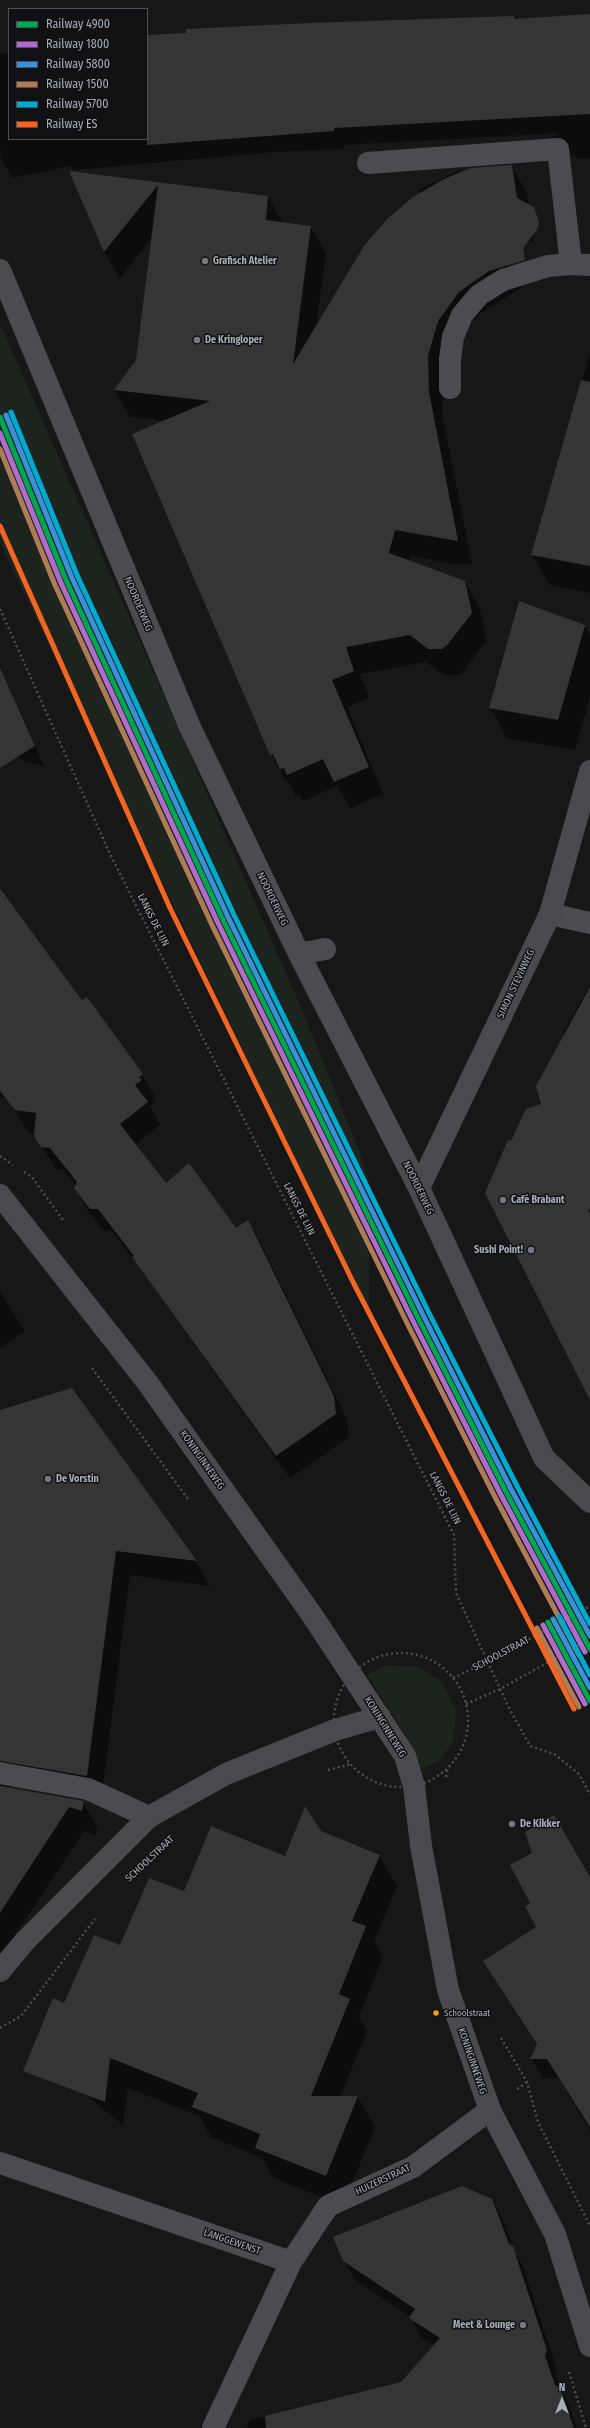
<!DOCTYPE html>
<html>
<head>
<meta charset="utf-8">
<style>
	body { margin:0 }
	#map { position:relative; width:590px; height:2428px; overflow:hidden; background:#171717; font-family:"Fira Sans Condensed",sans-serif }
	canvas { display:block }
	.legend { position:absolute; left:8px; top:8px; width:140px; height:132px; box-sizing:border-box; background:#111113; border:1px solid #4d4f55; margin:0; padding:5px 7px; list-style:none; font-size:12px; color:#a8adb8 }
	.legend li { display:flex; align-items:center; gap:8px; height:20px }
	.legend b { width:20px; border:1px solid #4d4f55 }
	.north { position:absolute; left:542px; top:2380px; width:40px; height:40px; -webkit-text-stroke:3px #111113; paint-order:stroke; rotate:0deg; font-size:11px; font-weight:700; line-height:16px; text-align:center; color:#a8adb8 }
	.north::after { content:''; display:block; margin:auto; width:14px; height:18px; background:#a8adb8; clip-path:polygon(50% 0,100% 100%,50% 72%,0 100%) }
</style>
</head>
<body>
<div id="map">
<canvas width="590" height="2428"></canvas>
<ul class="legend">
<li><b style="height:5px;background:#00a651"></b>Railway 4900</li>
<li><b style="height:5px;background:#b06ccc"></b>Railway 1800</li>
<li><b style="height:5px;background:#3a90db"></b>Railway 5800</li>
<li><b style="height:5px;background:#b07c57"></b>Railway 1500</li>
<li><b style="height:5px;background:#00a9ce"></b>Railway 5700</li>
<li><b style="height:5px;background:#f26522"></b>Railway ES</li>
</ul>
<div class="north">N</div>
</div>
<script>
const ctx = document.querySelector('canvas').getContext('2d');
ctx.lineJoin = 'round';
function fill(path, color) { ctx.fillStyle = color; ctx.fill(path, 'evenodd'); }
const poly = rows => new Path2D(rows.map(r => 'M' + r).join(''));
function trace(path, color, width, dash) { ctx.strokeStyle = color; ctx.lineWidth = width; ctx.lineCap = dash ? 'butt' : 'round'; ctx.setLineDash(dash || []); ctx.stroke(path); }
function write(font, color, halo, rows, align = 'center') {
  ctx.font = font + ' "Fira Sans Condensed",sans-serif'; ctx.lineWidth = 3; ctx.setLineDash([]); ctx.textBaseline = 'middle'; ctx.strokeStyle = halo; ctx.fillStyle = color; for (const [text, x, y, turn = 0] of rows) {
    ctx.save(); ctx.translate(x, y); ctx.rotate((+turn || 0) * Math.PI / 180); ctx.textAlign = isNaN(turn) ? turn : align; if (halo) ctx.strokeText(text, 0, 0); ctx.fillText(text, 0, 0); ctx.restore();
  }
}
fill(poly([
	[0,324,297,998,360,1152,369,1182,369,1314,0,543],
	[386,1665,418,1667,442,1682,456,1710,454,1740,440,1760,418,1771,405,1734,367,1675]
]), '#1d241e');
fill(poly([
	[590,15,590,158,579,159,574,155,560,155,551,138,560,133,344,145,344,149,274,152,73,170,71,166,12,178,2,160,0,150,0,54,9,52,9,139,147,139,147,36,513,17,515,20],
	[512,166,527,193,534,243,466,225,508,260,523,287,482,312,468,326,443,383,443,419,472,564,454,564,411,556,409,561,465,582,480,609,486,640,464,671,458,675,444,675,426,662,360,674,369,698,347,707,383,794,350,808,337,786,303,801,299,794,296,796,288,781,286,781,271,754,165,421,130,417,115,390,137,361,153,237,120,278,104,252,71,172,268,197,283,223,310,227,326,253,316,327,420,194,418,190,460,170,461,173],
	[590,352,590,429,575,403],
	[590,460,590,593,550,585,532,555],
	[584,626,590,636,590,697,575,750,507,738,490,707],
	[12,697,20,711,44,766,0,754,0,702],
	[0,887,72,988,142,1075,155,1097,152,1100,154,1103,150,1106,160,1125,135,1145,165,1185,236,1230,248,1221,261,1244,347,1419,349,1437,290,1478,138,1265,112,1231,104,1231,88,1211,75,1188,76,1186,64,1170,56,1169,35,1134,29,1133,7,1098,0,1097],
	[590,985,590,1399,511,1142,542,1105,564,1036,563,1033],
	[0,1292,25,1331,0,1348],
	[72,1389,196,1562,210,1586,130,1575,101,1801,17,1785,7,1788,83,1802,97,1827,96,1835,84,1831,0,1958,0,1411],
	[320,1832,379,1855,397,1886,374,1941,383,1957,359,2017,367,2031,340,2097,358,2097,375,2127,343,2206,274,2178,262,2158,211,2137,199,2116,128,2088,123,2125,55,2070,65,2004,120,1946,185,1893,285,1857],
	[590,1879,590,2131,559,2078,543,2078,532,2059,538,2046,484,1961,537,1927],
	[492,2199,503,2219,514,2251,523,2266,557,2370,555,2375,560,2389,570,2407,577,2428,247,2428,250,2420,402,2383,435,2346,421,2337,411,2317,355,2280,344,2261]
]), '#0007');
fill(poly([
	[590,14,590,114,334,128,334,131,147,145,147,35,186,33,186,29,309,23,514,16,514,19],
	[512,165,517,198,534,207,539,222,537,230,523,248,525,260,489,271,459,292,438,321,428,356,429,392,458,541,395,530,389,553,465,581,472,613,448,644,442,649,428,649,410,635,346,647,354,671,332,680,369,767,334,782,323,759,287,775,284,768,280,769,273,754,270,755,132,434,210,401,114,390,136,360,158,185,104,252,69,171,268,196,266,220,311,226,293,364,364,246,387,219,413,197,444,179,471,168],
	[581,380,590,382,590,566,531,555],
	[519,601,585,625,558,720,489,708],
	[0,668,35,746,0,768],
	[0,888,72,987,82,1000,87,997,143,1074,139,1077,142,1080,135,1085,148,1102,120,1124,166,1183,189,1163,236,1228,248,1220,334,1396,336,1414,276,1456,132,1257,134,1256,98,1209,90,1209,74,1188,77,1182,50,1148,41,1147,34,1136,36,1113,15,1110,0,1091],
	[590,987,590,1209,588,1210,590,1213,590,1400,485,1193,508,1140,511,1141,526,1109,541,1104,536,1086],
	[72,1388,197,1561,116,1551,87,1776,0,1761,0,1410],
	[0,1786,84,1801,82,1811,69,1807,0,1913],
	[305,1806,321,1831,380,1855,352,1921,366,1926,339,1994,350,1999,311,2096,358,2096,326,2176,255,2148,260,2134,192,2107,198,2093,110,2058,105,2102,23,2071,53,1998,64,2003,94,1935,120,1945,149,1878,184,1891,211,1826,285,1856],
	[554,1815,590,1877,590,2127,547,2059,530,2059,537,2044,483,1961,536,1927,525,1906,530,1903,510,1865,532,1853,525,1832],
	[462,2186,492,2199,509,2244,513,2246,519,2265,547,2350,545,2356,555,2385,560,2388,574,2428,266,2428,265,2416,401,2382,440,2338,409,2318,415,2309,343,2261,333,2237]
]), '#353536');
trace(poly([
	[0,609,109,852,454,1535,456,1593,507,1704,530,1746,554,1754,579,1774,590,1795],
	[0,1156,13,1165],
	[24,1172,31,1176,63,1220],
	[92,1368,188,1499],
	'334 1720a67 67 0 1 1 134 0a67 67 0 1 1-134 0Z',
	[453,1678,487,1662,590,1606],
	[466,1704,500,1689,590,1639],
	[328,1770,351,1764],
	[446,1777,448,1767],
	[0,2028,21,2016,95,1919],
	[501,2038,527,2082,538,2122,590,2226],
	[517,2089,527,2082],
	[569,2372,586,2428]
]), '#4d4e52', 2.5, [2, 3]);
trace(poly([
	[368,163,558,149,571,264],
	[450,388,450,359,453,337,462,315,479,295,503,280,548,266,571,264,590,265],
	[299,954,325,949]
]), '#4b4c50', 22);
trace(poly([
	[0,270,189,725,299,954,419,1188],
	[550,914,590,923],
	[0,1773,88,1789,149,1817],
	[0,2163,291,2262,213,2428],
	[291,2262,328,2206,413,2167,490,2110]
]), '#4b4c50', 22);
trace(poly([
	[590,771,550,914,419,1188,544,1458,590,1502],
	[0,1195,147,1382,312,1615,405,1756,414,1786,421,1846,448,1990,490,2110,555,2234,590,2346],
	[0,1971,25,1941,149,1817,226,1774,335,1730,380,1717]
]), '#4a4a4e', 22);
trace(poly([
	[0,417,66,580,223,920,419,1320,506,1492,590,1649],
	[548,1622,590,1701]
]), '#00a651', 5);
trace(poly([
	[0,433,61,583,218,923,414,1323,501,1495,585,1652],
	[543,1625,585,1704]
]), '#b06ccc', 5);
trace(poly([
	[6,415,72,578,228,917,424,1317,511,1489,590,1636],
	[553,1619,590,1688]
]), '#3a90db', 5);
trace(poly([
	[0,449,55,585,212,925,408,1325,495,1497,579,1655],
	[537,1628,579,1707]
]), '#b07c57', 5);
trace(poly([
	[11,412,77,575,234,915,430,1315,517,1486,590,1624],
	[559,1616,590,1675]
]), '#00a9ce', 5);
trace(poly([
	[0,526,170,908,354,1284,574,1709]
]), '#f26522', 5);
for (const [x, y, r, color] of [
	[205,261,4,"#757880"],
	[197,340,4,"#757880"],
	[503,1200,4,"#757880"],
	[531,1250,4,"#757880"],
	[48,1479,4,"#757880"],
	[512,1824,4,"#757880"],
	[436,2013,3.5,"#f7a600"],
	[523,2325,4,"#757880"]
]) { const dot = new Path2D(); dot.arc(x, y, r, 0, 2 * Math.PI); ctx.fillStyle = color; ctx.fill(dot); trace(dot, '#111113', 1.5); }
write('9px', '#a8adb8', '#111113', [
	["Schoolstraat",444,2013]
], 'left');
write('bold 10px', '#a8adb8', '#111113', [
	["Grafisch Atelier",213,261],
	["De Kringloper",205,340],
	["Café Brabant",511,1200],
	["Sushi Point!",523,1250,"right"],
	["De Vorstin",56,1479],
	["De Kikker",520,1824],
	["Meet & Lounge",515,2325,"right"]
], 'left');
write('10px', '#a8adb8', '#111113', [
	["NOORDERWEG",138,604,67],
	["NOORDERWEG",272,899,64],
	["LANGS DE LIJN",153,920,63],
	["SIMON STEVINWEG",516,984,-65],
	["NOORDERWEG",418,1188,64],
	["LANGS DE LIJN",299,1209,63],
	["KONINGINNEWEG",202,1460,55],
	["LANGS DE LIJN",445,1498,63],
	["SCHOOLSTRAAT",501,1654,-28],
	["KONINGINNEWEG",385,1727,58],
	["SCHOOLSTRAAT",150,1859,-43],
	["KONINGINNEWEG",472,2061,71],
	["HUIZERSTRAAT",383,2180,-25],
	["LANGGEWENST",232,2242,19]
]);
</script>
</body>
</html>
